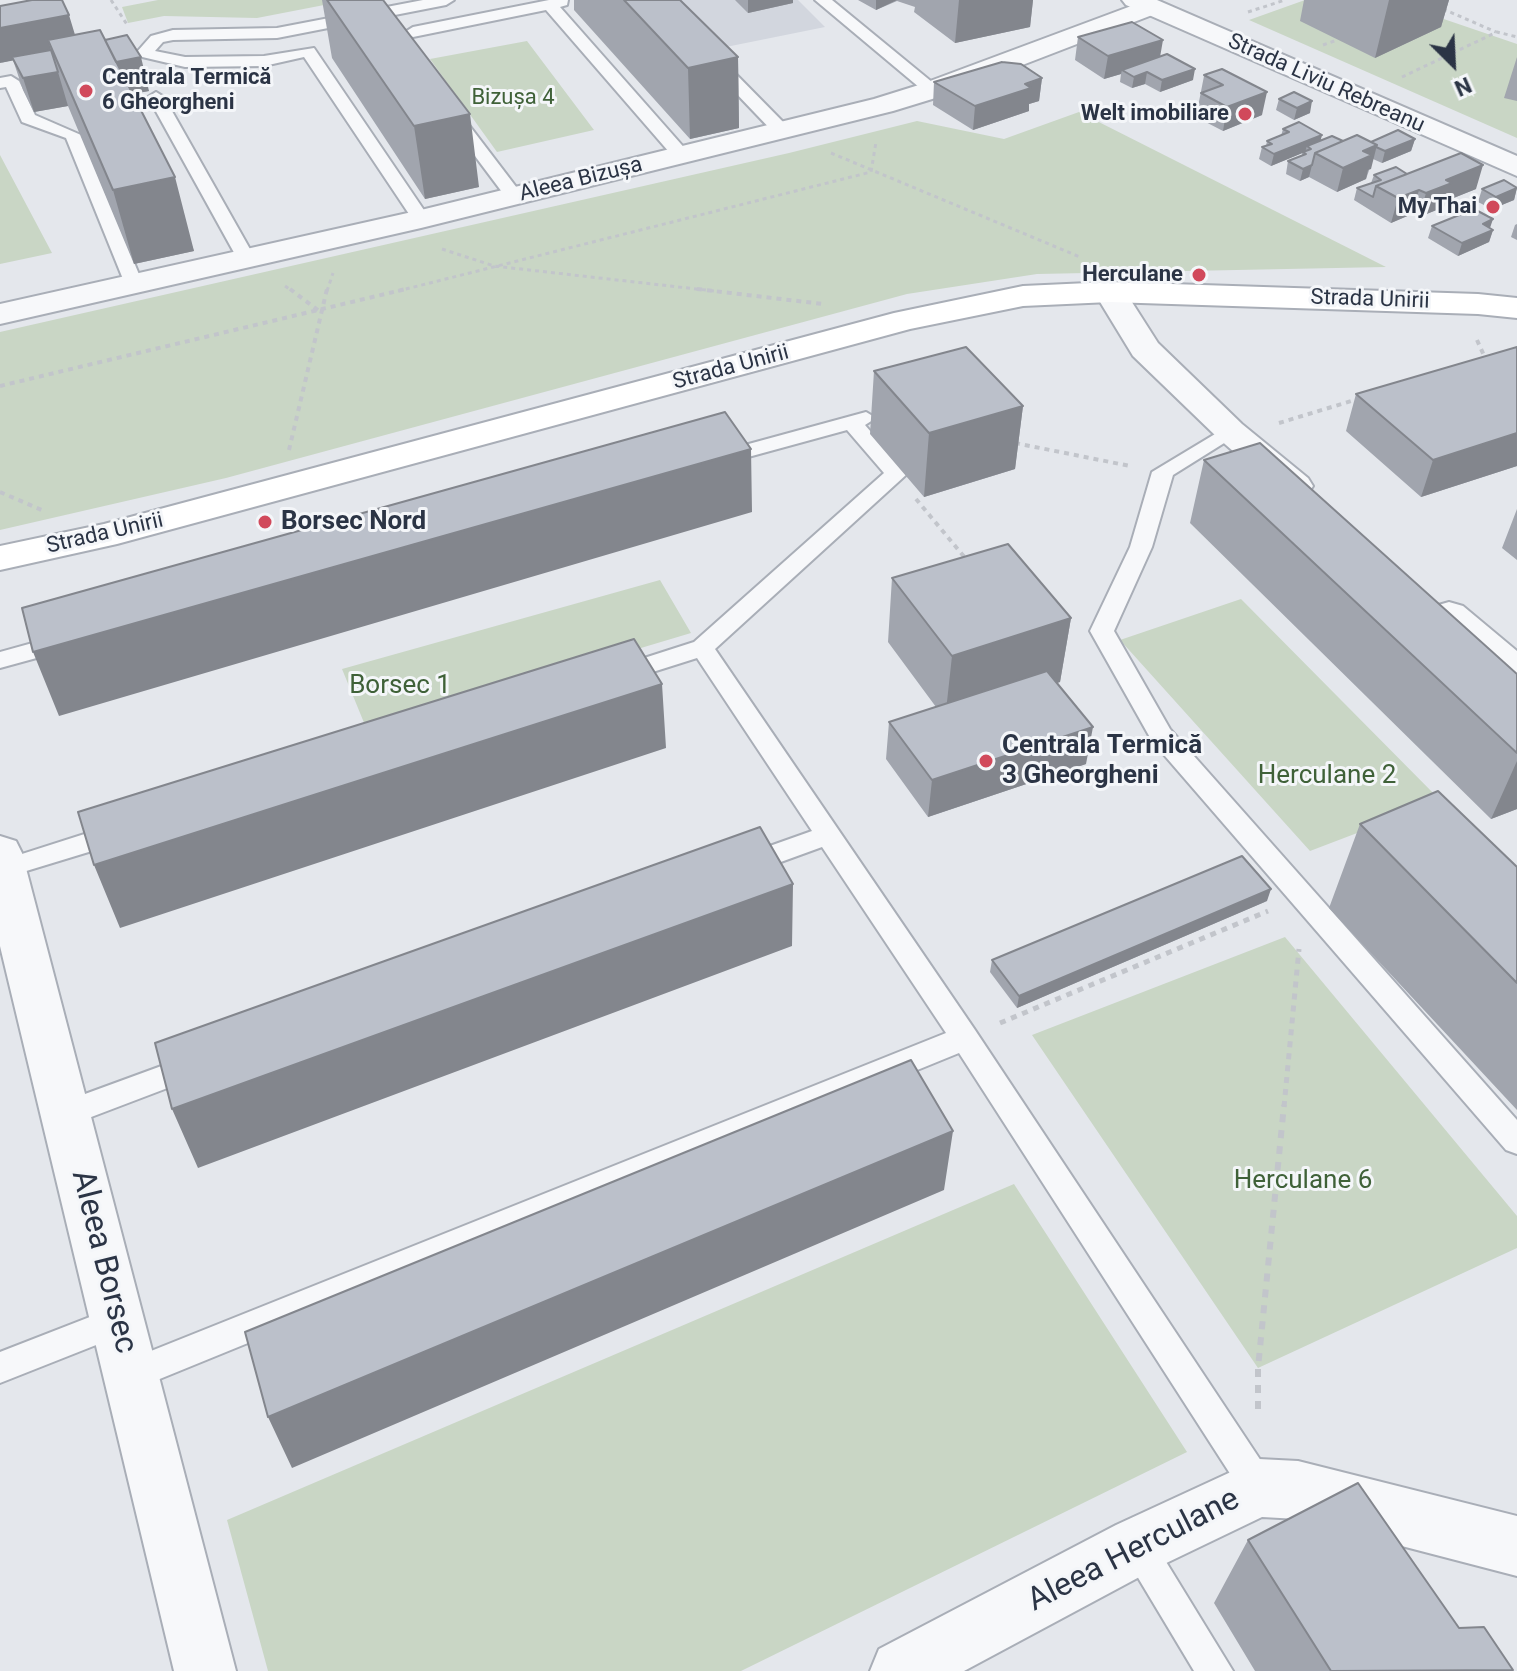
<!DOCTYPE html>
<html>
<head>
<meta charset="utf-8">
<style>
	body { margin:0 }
	#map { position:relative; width:1517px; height:1671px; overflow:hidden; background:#e4e7ec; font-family:Roboto,sans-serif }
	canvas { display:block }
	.north { position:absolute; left:1413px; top:24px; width:80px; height:80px; -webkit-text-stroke:6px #f4f6f9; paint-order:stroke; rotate:156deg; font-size:22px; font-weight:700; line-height:32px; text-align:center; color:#2b3445 }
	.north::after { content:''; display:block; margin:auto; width:28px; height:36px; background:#2b3445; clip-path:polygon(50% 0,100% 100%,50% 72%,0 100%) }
</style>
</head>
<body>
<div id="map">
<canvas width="1517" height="1671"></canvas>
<div class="north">N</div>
</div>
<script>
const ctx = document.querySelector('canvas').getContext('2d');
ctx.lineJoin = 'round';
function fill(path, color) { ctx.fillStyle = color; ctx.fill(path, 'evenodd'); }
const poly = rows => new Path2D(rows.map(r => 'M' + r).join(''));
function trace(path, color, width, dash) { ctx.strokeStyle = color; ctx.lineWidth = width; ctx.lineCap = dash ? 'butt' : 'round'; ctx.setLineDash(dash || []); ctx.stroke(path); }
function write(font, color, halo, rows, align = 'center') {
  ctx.font = font + ' Roboto,sans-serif'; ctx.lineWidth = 6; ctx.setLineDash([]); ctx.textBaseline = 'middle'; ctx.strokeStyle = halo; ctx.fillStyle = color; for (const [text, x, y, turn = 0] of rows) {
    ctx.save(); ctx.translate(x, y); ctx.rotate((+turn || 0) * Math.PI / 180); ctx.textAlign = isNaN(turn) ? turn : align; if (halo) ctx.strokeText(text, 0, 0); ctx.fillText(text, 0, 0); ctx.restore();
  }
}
fill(poly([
	[668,0,798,0,825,27,716,49]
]), '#d2d6de');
fill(poly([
	[158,0,350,0,257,18,164,16,128,23,122,7],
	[1305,0,1388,0,1517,44,1517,138,1249,20],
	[527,41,594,130,497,152,430,59],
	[1079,112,1386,267,1037,274,907,294,226,478,0,530,0,332,789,153,917,121,1004,139],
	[0,155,52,253,0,264],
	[660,580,691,633,367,730,342,669],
	[1241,599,1441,801,1310,851,1120,640],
	[1285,937,1517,1216,1517,1248,1258,1368,1032,1035],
	[1014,1184,1187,1452,741,1671,268,1671,227,1520]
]), '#c9d6c5');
const service = poly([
	[423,0,454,0,446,5,277,38,173,40,163,42,155,51,185,57,264,56,314,48,430,219,421,224,415,223,304,57,264,66,185,67,138,56,136,53,151,36,173,30,277,28,423,0],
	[549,0,568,0,567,5,560,7,688,152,691,156,688,160,676,160,546,10,413,37,405,32,413,27,549,0],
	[815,0,832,0,938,87,938,93,926,93,815,0],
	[716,58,722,60,789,128,791,132,789,136,777,136,710,66,710,60,716,58],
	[11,76,19,81,35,115,81,135,143,284,141,288,127,288,125,284,66,138,22,122,6,87,0,88,0,78,11,76],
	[156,92,164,97,255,258,253,262,239,262,237,258,148,97,156,92],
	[453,111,459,112,520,192,523,196,520,200,508,200,445,116,453,111],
	[866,412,876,418,865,425,907,474,715,649,975,1030,1271,1476,1276,1488,1271,1500,1259,1505,1247,1500,959,1053,145,1385,133,1390,121,1385,117,1374,121,1363,946,1033,822,847,745,875,736,872,732,865,736,858,812,831,697,658,618,683,610,681,606,675,610,669,694,642,884,473,847,430,719,465,708,459,712,454,866,412],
	[1230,425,1240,431,1237,435,1173,475,1152,547,1114,631,1170,729,1517,1120,1517,1154,1506,1150,1152,741,1090,631,1130,547,1152,472,1230,425],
	[65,634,73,636,77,642,73,648,0,668,0,652,65,634],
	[119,823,128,826,132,833,128,840,0,879,0,861,119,823],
	[197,1053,207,1057,211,1065,207,1073,65,1127,55,1123,50,1114,55,1105,197,1053],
	[118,1306,129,1310,134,1321,129,1332,0,1383,0,1352,118,1306],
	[1137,1528,1149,1534,1233,1671,1194,1671,1119,1546,1125,1534,1137,1528]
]);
const minor = poly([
	[1154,0,1164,7,1160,12,942,96,893,111,421,228,0,324,0,304,421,210,874,99,922,84,1142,2,1154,0],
	[1110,282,1121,285,1158,343,1242,424,1308,478,1313,486,1308,494,1295,497,1282,494,1218,438,1133,356,1094,292,1099,285,1110,282],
	[1449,602,1463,606,1517,651,1517,687,1503,683,1435,624,1429,615,1435,606,1449,602],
	[0,836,16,841,22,853,236,1671,174,1671,0,946,0,836],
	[1259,1459,1298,1461,1517,1516,1517,1576,1298,1519,1262,1517,1158,1567,964,1671,870,1671,879,1649,1116,1525,1259,1459]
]);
const tertiary = poly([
	[1122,0,1157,0,1517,156,1517,176,1126,5,1122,0]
]);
const secondary = poly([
	[1110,282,1478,294,1517,298,1517,318,1478,314,1110,302,1023,306,910,329,117,544,0,570,0,546,104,524,894,313,1023,286,1110,282]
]);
trace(service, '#a9aeb7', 4);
trace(minor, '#a9aeb7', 4);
trace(tertiary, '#a9aeb7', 4);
trace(secondary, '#a9aeb7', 4);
trace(poly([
	[111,0,128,26],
	[1443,9,1496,32],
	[1248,12,1285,0],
	[1323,45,1337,40],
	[1402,77,1497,32,1517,37],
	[831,153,1080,257],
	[442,249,494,266,714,291],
	[285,286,292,291],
	[327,291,333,273],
	[398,291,871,172,876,142]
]), '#c2c5cb', 3, [4, 4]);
trace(poly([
	[290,289,319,311],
	[697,289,823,304],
	[1477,340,1486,360],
	[0,386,406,289],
	[1279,423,1358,399],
	[1015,443,1130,466],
	[289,450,327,289],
	[0,492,44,511],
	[916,499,966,559]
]), '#c2c5cb', 4, [5, 5]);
trace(poly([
	[1000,1023,1268,911],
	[1284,1107,1299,949]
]), '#c2c5cb', 5, [6, 6]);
trace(poly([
	[1258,1409,1258,1368,1284,1105]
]), '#c2c5cb', 6, [8, 8]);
fill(service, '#f7f8fa');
fill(minor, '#f7f8fa');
fill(tertiary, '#f7f8fa');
fill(secondary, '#fff');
fill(poly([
	[322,0,383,0,479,187,425,199,332,58],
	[574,0,680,0,738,57,739,128,690,139,574,10],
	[735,0,793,0,793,3,748,13],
	[858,0,1033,0,1030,27,955,43,914,12,915,7,897,1,876,10],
	[1304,0,1449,0,1441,27,1375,58,1300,21],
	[75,35,105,40,149,91,133,94,194,251,134,264,68,106,34,112,23,90,13,60,0,63],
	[1078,37,1160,56,1193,80,1160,92,1145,84,1132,88,1120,82,1121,74,1104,79,1075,60],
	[1517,57,1517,101,1504,98],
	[1222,69,1262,115,1223,131,1196,117,1204,76],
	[1042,78,1039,101,1029,104,1029,111,973,130,933,105,934,82],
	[1279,99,1310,113,1294,120,1276,110],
	[1283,129,1321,141,1371,142,1415,139,1411,151,1382,163,1373,159,1366,179,1337,192,1309,177,1300,181,1286,174,1288,161,1302,156,1302,153,1271,166,1259,159,1262,147,1266,146,1267,141,1281,136],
	[1407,174,1476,189,1446,201,1444,207,1419,217,1412,214,1391,223,1354,200,1357,188,1371,183,1374,175],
	[1517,187,1514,200,1492,209,1478,202,1482,189],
	[1517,224,1517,240,1511,237,1515,225],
	[1432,226,1490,228,1493,230,1489,242,1458,256,1428,238],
	[1517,347,1517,466,1421,497,1346,431,1356,394],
	[874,371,1023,406,1015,469,924,497,870,434],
	[1204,460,1517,674,1517,809,1491,819,1190,523],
	[1517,509,1517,560,1502,548],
	[892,578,1071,618,1060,682,1056,683,1086,764,928,817,886,759,889,722,936,707,888,642],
	[1360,824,1517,867,1517,1110,1329,908],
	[1267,901,1017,1008,990,972,992,960],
	[1248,1540,1459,1628,1512,1671,1255,1671,1214,1603]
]), '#a1a5ae');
fill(poly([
	[748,0,793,0,793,3,748,13],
	[876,0,897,0,876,10],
	[959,0,1033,0,1030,27,955,43],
	[1389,0,1449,0,1441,27,1375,58],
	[69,15,79,48,48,40,52,53,0,63,0,28],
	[1163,40,1159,63,1122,70,1121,74,1104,79,1108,56],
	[141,57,149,91,76,104,62,71],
	[738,57,739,128,690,139,688,68],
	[1195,69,1193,80,1160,92,1162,80],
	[58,72,68,106,34,112,23,78],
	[1147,72,1145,84,1132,88,1134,77],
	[1042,78,1039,101,1029,104,1029,111,973,130,975,106],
	[1267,92,1262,115,1223,131,1227,107],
	[1312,101,1310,113,1294,120,1297,108],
	[470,114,479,187,425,199,414,126],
	[1322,135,1319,147,1307,146,1305,152,1271,166,1274,154],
	[1415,139,1411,151,1382,163,1385,151],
	[1377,145,1371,169,1368,170,1366,179,1337,192,1343,168,1363,151],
	[1312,165,1309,177,1300,181,1303,169],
	[1483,165,1476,189,1446,201,1444,207,1419,217,1426,193,1446,180],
	[175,177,194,251,134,264,113,190],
	[1517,188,1514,200,1492,209,1496,197],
	[1419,190,1412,214,1391,223,1398,198],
	[1493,219,1489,231,1493,230,1489,242,1458,256,1462,243,1483,224],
	[1023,406,1015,469,924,497,929,433],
	[1517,433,1517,466,1421,497,1433,460],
	[751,449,752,512,59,716,33,652],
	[1071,618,1060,682,945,720,952,656],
	[662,684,666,748,120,928,94,865],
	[1093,727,1086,764,928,817,932,780],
	[1517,761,1517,809,1491,819],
	[793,884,792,946,198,1168,172,1109],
	[1271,889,1267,901,1017,1008,1019,996],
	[953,1131,944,1190,292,1468,268,1417]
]), '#83868d');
const building = poly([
	[32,0,62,0,69,15,0,28,0,6,32,0],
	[327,0,383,0,470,114,414,126,327,0],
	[624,0,680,0,738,57,688,68,624,0],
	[1132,22,1163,40,1108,56,1078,37,1132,22],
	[100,30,175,177,113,190,48,40,100,30],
	[127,35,141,57,116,62,105,40,127,35],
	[51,50,58,72,23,78,12,57,51,50],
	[1167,54,1195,69,1162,80,1147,72,1134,77,1122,70,1167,54],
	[1002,62,1021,64,1042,78,1025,84,1031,88,975,106,934,82,1002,62],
	[1222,69,1267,92,1227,107,1201,93,1223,85,1204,75,1222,69],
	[1294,92,1312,101,1297,108,1279,99,1294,92],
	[1299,122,1322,135,1274,154,1262,147,1272,144,1267,141,1289,132,1283,129,1299,122],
	[1398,130,1415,139,1385,151,1376,147,1377,145,1371,142,1398,130],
	[1357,135,1377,145,1363,151,1372,155,1343,168,1315,153,1357,135],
	[1332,136,1343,141,1315,153,1312,165,1303,169,1288,161,1306,154,1303,152,1311,149,1307,146,1332,136],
	[1461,153,1483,165,1446,180,1452,183,1426,193,1419,190,1398,198,1376,186,1461,153],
	[1396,167,1407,174,1376,186,1373,197,1357,188,1381,180,1374,175,1396,167],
	[1504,180,1517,188,1496,197,1482,189,1504,180],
	[1474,209,1493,219,1483,224,1493,230,1462,243,1432,226,1474,209],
	[966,347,1023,406,929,433,874,371,966,347],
	[1517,347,1517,433,1433,460,1356,394,1517,347],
	[725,412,751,449,33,652,22,608,725,412],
	[1260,443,1517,674,1517,753,1204,460,1260,443],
	[1008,544,1071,618,952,656,892,578,1008,544],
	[634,639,662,684,94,865,78,812,634,639],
	[1047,671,1093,727,932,780,889,722,1047,671],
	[1438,791,1517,867,1517,983,1360,824,1438,791],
	[760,827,793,884,172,1109,155,1043,760,827],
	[1242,856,1271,889,1019,996,992,960,1242,856],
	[911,1060,953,1131,268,1417,245,1332,911,1060],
	[1358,1483,1459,1628,1484,1627,1513,1670,1331,1671,1248,1540,1358,1483]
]);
fill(building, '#bbc0ca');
trace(building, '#83868d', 2);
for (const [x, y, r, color] of [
	[86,91,8,"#d1495b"],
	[1245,114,8,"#d1495b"],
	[1493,207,8,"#d1495b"],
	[1199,275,8,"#d1495b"],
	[265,522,8,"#d1495b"],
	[986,761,8,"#d1495b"]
]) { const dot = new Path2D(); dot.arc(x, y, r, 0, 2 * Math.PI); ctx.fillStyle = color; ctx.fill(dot); trace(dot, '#f4f6f9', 3); }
write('bold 22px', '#2b3445', '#f4f6f9', [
	["Centrala Termică",102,78,"left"],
	["6 Gheorgheni",102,103,"left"],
	["Welt imobiliare",1229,114],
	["My Thai",1477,207],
	["Herculane",1183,275]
], 'right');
write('22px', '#2b3445', '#f4f6f9', [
	["Strada Liviu Rebreanu",1326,84,24],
	["Aleea Bizușa",581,180,-14],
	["Strada Unirii",1370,300,2],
	["Strada Unirii",731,368,-15],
	["Strada Unirii",105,534,-13]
]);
write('22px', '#3f6138', '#f4f6f9', [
	["Bizușa 4",513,98]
]);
write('bold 26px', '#2b3445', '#f4f6f9', [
	["Borsec Nord",281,522],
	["Centrala Termică",1002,746],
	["3 Gheorgheni",1002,776]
], 'left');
write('26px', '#3f6138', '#f4f6f9', [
	["Borsec 1",400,686],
	["Herculane 2",1327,776],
	["Herculane 6",1303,1181]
]);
write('32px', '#2b3445', '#f4f6f9', [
	["Aleea Borsec",103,1262,76],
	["Aleea Herculane",1134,1551,-27]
]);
</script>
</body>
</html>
